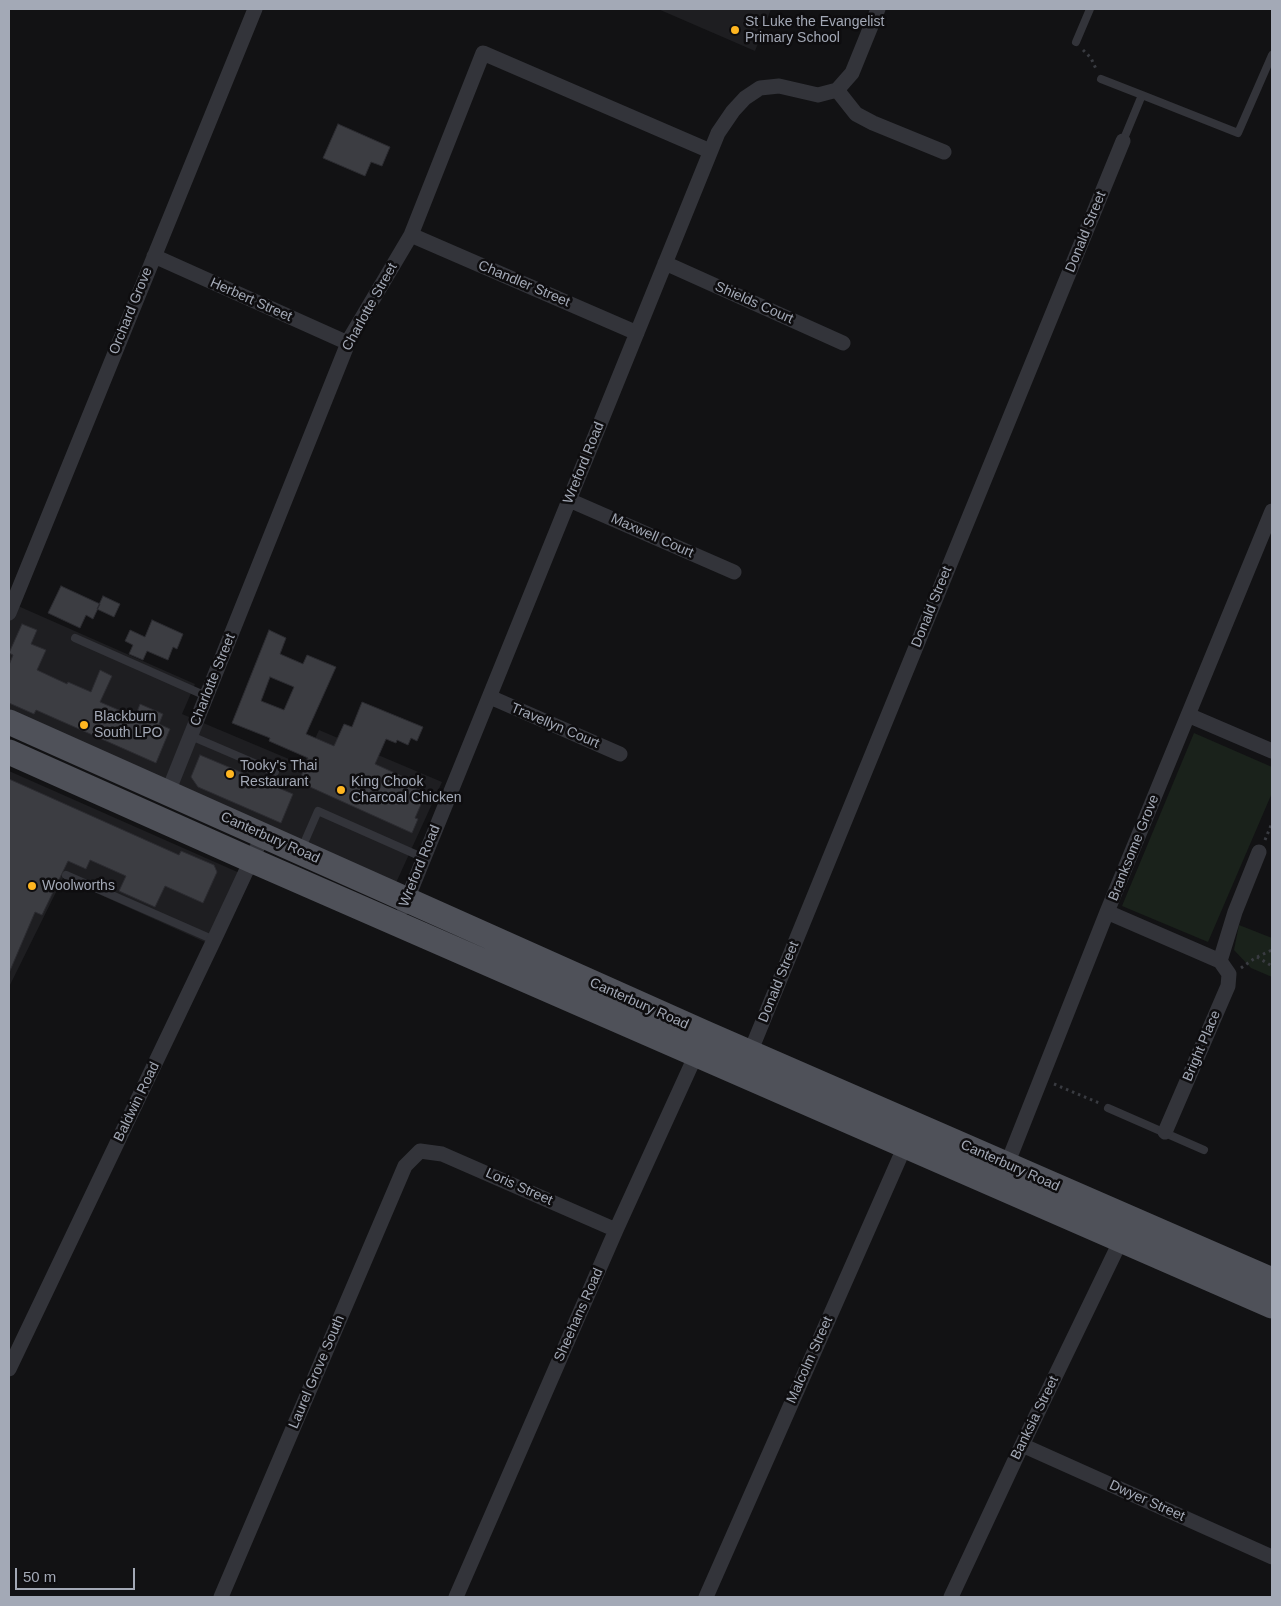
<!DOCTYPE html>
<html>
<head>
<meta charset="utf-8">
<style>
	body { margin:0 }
	#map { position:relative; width:1281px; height:1606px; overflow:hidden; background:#121214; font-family:Helvetica,sans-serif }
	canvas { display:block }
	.frame { position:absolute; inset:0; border:10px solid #a3a9b6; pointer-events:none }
	.scale { position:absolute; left:15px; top:1568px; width:120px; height:22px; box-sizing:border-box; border:2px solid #a3a9b6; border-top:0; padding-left:6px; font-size:15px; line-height:18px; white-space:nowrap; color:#a3a9b6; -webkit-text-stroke:4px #0e0d0f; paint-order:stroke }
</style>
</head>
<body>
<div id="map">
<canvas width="1281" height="1606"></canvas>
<div class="frame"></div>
<div class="scale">50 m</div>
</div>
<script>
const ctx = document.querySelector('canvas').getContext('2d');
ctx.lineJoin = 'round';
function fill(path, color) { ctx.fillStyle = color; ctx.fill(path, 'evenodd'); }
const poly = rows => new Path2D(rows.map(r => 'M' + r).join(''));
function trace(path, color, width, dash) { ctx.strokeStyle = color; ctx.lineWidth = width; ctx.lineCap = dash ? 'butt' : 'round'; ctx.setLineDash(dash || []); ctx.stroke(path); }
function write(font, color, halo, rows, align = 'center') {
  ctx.font = font + ' Helvetica,sans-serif'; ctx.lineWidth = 5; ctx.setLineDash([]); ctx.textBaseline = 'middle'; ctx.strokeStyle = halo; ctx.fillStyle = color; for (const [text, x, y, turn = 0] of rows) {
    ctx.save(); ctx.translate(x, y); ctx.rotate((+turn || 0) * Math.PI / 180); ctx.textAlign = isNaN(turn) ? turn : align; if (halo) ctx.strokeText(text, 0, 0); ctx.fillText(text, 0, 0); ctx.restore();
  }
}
fill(poly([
	[658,9,771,9,755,51],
	[9,602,195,684,182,714,303,765,319,730,442,782,395,885,9,710],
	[9,771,251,878,218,948,63,878,9,987]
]), '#1e1e21');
fill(poly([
	[1194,733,1272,767,1272,793,1208,942,1122,906],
	[1239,925,1272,938,1272,977,1251,968,1234,950]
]), '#1a221b');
const building = poly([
	[338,124,390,147,382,166,371,162,365,176,323,158,338,124],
	[61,586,100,604,93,619,86,615,80,628,48,613,61,586],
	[103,596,120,604,114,617,97,609,103,596],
	[152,620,183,634,177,649,173,647,168,660,147,651,143,660,129,654,133,645,125,641,130,630,145,637,152,620],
	[22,624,37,630,31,644,46,650,37,670,67,684,68,682,91,692,100,670,112,676,100,702,135,717,140,704,163,714,159,724,170,729,156,763,36,710,34,714,9,703,9,665,13,655,9,653,22,624],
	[269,630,286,638,280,654,303,664,307,655,336,667,306,734,334,746,344,724,352,727,362,702,423,727,417,741,411,738,408,745,397,740,396,743,386,739,375,764,408,779,406,784,426,793,415,818,418,819,412,833,299,782,308,758,269,741,270,738,232,723,269,630],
	[270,677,294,687,284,710,261,701,270,677],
	[200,755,293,794,281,823,198,787,191,777,200,755],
	[9,779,179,855,181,851,214,865,217,872,203,903,165,886,155,907,119,891,126,876,90,860,86,869,68,861,42,915,35,912,9,973,9,779]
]);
fill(building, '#3c3d42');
trace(building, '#2c2c31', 1);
trace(poly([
	[1083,50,1091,58,1096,69],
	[1265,840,1272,823],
	[1257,957,1272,966],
	[1241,968,1255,958,1272,950],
	[1054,1084,1099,1103]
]), '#393b41', 3, [2.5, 4]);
trace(poly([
	[1076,42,1090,9],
	[1101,79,1142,95],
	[1123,141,1142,95,1238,133,1272,55],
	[75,638,206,696],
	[191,736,275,772],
	[301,850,318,811,424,858],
	[66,875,214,940],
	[1108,1108,1204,1150]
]), '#33343a', 8);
trace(poly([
	[837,90,856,114,873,123,944,152],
	[837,90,852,73,878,9],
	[411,235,637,333],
	[154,256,348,343],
	[665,263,843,343],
	[569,500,734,572],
	[9,613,255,9],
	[490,697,620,754],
	[1188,715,1272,751],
	[168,792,350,338,411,235,483,53,710,151],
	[404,907,718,133,733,111,745,98,760,88,779,86,818,95,837,90],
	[1107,912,1220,961,1229,974,1228,986,1165,1132],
	[1220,961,1235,912,1259,852],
	[747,1060,1123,141],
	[1004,1172,1107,912,1272,511],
	[9,1369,214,940,263,835],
	[1022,1445,1272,1557],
	[221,1597,405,1166,420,1151,442,1154,616,1230],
	[456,1597,616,1230,699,1048],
	[706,1597,908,1139],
	[951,1597,1022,1445,1121,1240]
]), '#33343a', 15);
trace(poly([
	[9,722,705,1033,1272,1280],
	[9,752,251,860,1272,1306]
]), '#4f5159', 25);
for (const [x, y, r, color] of [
	[735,30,5,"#ffb620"],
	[84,725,5,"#ffb620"],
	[230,774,5,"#ffb620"],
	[341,790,5,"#ffb620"],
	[32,886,5,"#ffb620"]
]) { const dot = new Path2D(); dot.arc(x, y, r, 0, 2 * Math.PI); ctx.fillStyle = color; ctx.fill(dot); trace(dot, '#0e0d0f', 2); }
write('14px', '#a3a9b6', '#0e0d0f', [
	["St Luke the Evangelist",745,22],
	["Primary School",745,38],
	["Blackburn",94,717],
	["South LPO",94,733],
	["Tooky's Thai",240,766],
	["Restaurant",240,782],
	["King Chook",351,782],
	["Charcoal Chicken",351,798],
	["Woolworths",42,886]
], 'left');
write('14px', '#a3a9b6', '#0e0d0f', [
	["Donald Street",1086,232,-68],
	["Chandler Street",524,284,23],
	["Herbert Street",251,300,24],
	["Shields Court",754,303,24],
	["Charlotte Street",370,307,-61],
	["Orchard Grove",131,311,-68],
	["Wreford Road",584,463,-68],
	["Maxwell Court",652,536,24],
	["Donald Street",932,607,-68],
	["Charlotte Street",213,680,-68],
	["Travellyn Court",555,726,23],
	["Canterbury Road",270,838,24],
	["Branksome Grove",1134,848,-68],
	["Wreford Road",420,866,-68],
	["Donald Street",779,982,-68],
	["Canterbury Road",639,1004,24],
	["Bright Place",1202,1046,-67],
	["Baldwin Road",137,1102,-64],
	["Canterbury Road",1010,1166,24],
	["Loris Street",519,1187,24],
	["Sheehans Road",579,1315,-66],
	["Malcolm Street",810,1360,-66],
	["Laurel Grove South",317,1372,-67],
	["Banksia Street",1035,1418,-64],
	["Dwyer Street",1147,1501,24]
]);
</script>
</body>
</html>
